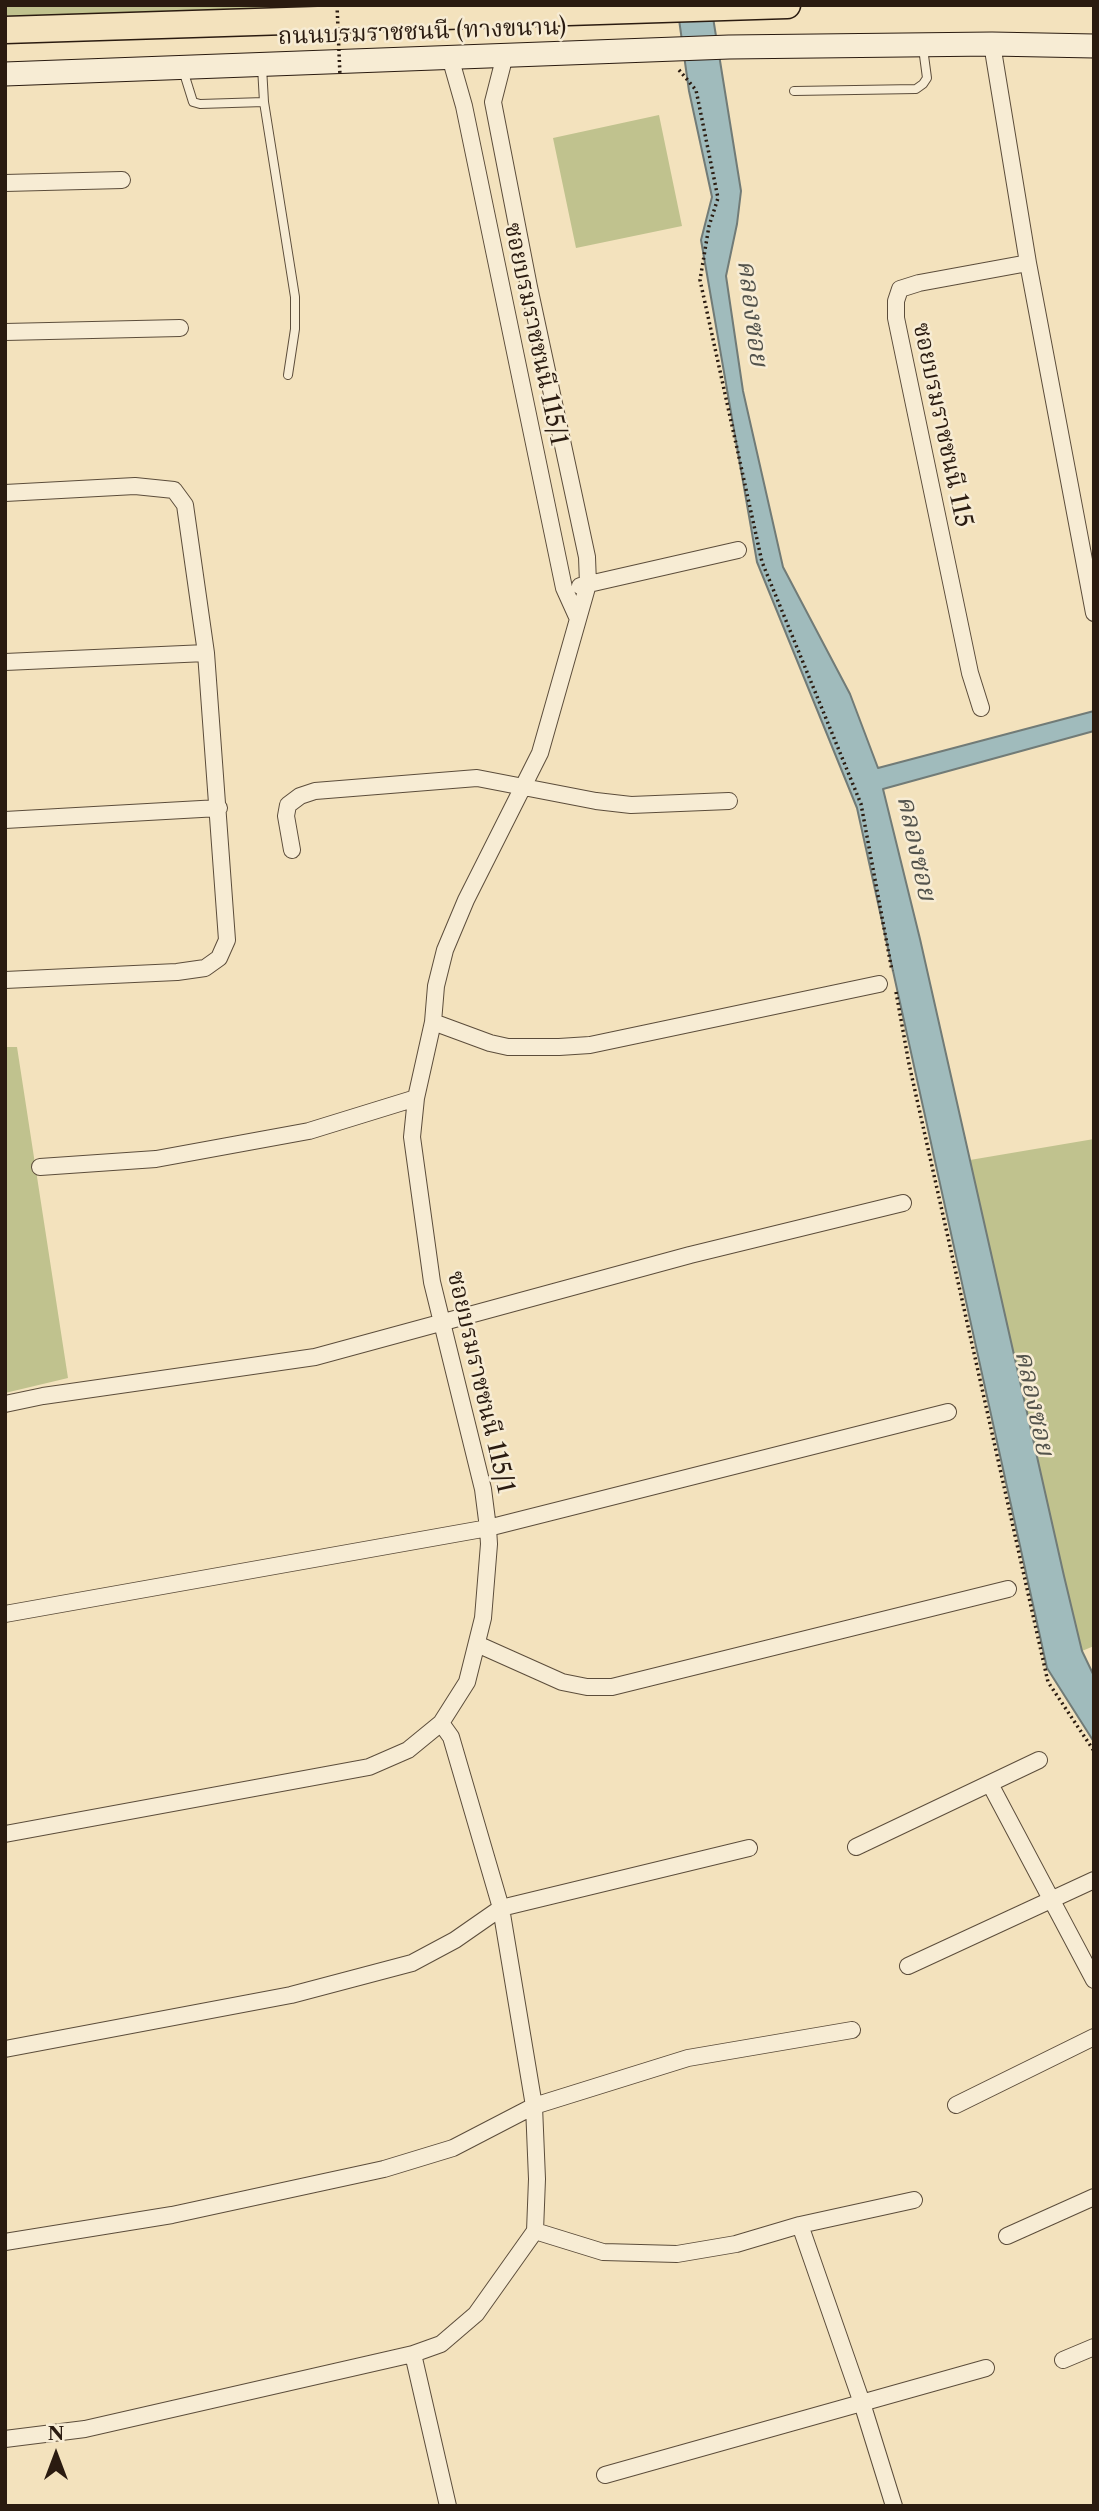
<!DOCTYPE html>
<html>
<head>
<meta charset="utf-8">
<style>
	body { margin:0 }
	#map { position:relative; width:1099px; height:2511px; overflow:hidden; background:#f3e2bd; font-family:"Libre Caslon Text",serif }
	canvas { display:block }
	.frame { position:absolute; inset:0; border:7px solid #2a1b10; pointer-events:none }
	.north { position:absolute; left:21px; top:2420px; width:70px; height:70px; -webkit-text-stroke:5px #f7ecd4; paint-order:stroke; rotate:0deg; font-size:19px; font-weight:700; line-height:28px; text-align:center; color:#2a1b10 }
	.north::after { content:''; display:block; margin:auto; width:24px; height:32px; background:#2a1b10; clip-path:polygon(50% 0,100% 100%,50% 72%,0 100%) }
</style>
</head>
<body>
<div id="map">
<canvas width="1099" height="2511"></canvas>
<div class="frame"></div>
<div class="north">N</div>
</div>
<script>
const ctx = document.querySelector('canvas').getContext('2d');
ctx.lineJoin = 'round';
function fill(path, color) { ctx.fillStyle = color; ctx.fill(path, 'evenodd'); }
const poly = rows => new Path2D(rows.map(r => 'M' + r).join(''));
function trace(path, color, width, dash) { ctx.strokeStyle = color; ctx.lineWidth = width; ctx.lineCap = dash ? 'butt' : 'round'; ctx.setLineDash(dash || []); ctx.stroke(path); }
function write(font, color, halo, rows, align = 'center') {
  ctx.font = font + ' "Libre Caslon Text","Noto Serif Thai",serif'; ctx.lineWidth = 5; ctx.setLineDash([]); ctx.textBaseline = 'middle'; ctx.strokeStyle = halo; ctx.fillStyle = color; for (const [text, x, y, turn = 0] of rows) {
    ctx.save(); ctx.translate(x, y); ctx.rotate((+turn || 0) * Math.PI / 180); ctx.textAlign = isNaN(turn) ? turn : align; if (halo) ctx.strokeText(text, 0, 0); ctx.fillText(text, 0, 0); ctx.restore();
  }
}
fill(poly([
	[5,5,426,5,5,20],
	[659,115,682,226,576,248,553,138],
	[5,1047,17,1047,68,1378,5,1393],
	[1094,1139,1094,1646,1082,1651,1064,1576,970,1160]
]), '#c0c28e');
const water = poly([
	[677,5,711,5,741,191,737,224,726,276,743,391,783,567,850,694,878,768,1094,711,1094,731,883,789,920,939,1064,1576,1082,1651,1094,1676,1094,1742,1047,1668,857,808,757,562,701,240,712,197,689,91,677,5]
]);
fill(water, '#a0bbbc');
trace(water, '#717b77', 2);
const service = poly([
	[262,67,264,102,295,297,295,329,288,375],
	[183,70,193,102,200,104,264,102],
	[794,91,916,89,923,84,927,78,923,48]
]);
const minor = poly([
	[450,57,464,106,564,588,578,619],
	[5,183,122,180],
	[1028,263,1094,613],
	[5,332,180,328],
	[5,493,135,486,174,490,185,505,206,653,227,940,219,958,205,968,177,972,5,980],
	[580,586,738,550],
	[5,662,206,653],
	[981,708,970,673,896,318,896,301,900,289,919,283,1028,263,992,44],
	[5,820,219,808],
	[292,850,286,816,288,805,300,796,315,791,477,778,596,801,631,805,729,801],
	[433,1022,490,1043,508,1047,559,1047,590,1045,879,984],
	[40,1167,156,1159,309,1131,416,1098],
	[5,1404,43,1396,315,1357,690,1255,903,1203],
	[5,1614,488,1528,948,1412],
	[477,1644,562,1682,587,1687,612,1687,1008,1589],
	[990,1784,1094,1980],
	[5,1834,369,1767,408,1750,441,1723,467,1682,483,1618,489,1544,488,1528,483,1489,432,1282,412,1137,416,1098,433,1022,436,986,445,950,466,900,540,753,588,584,587,557,529,287,493,102,505,55],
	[856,1847,1039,1760],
	[908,1966,1094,1880],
	[5,2049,291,1995,412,1963,455,1940,501,1908,749,1848],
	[956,2105,1094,2037],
	[800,2225,862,2403,894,2506],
	[535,2231,603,2252,677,2254,736,2244,800,2225,914,2200],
	[1007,2236,1094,2197],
	[5,2242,172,2215,384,2169,453,2148,534,2106,688,2058,852,2030],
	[413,2354,448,2506],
	[1063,2360,1094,2347],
	[5,2439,85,2429,413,2354,441,2344,476,2314,535,2231,537,2179,534,2106,501,1908,451,1737,441,1723],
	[605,2475,986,2368]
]);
const secondary = poly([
	[5,74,729,47,992,44,1094,46]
]);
const trunk = poly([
	[5,30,787,5]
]);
trace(service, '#5c4d3b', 10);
trace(minor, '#5c4d3b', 18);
trace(secondary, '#2a1b10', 25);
trace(trunk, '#2a1b10', 29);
trace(poly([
	[679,70,696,90,718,198,709,226,700,280,762,562,861,804,892,971],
	[896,992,909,1064,1048,1682,1094,1751]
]), '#2a1b10', 3.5, [2, 3.5]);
trace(service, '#f7ecd4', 8);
trace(minor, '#f7ecd4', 16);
trace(secondary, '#f7ecd4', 23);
trace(trunk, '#f3e2bd', 26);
trace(poly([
	[337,5,340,76]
]), '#2a1b10', 3.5, [2, 3.5]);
write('24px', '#2a1b10', '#f7ecd4', [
	["ถนนบรมราชชนนี (ทางขนาน)",422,32,-2],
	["ซอยบรมราชชนนี 115/1",535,334,78],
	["ซอยบรมราชชนนี 115",942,425,78],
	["ซอยบรมราชชนนี 115/1",480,1382,77]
]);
write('italic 26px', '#53534c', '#f7ecd4', [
	["คลองซอย",752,313,83],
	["คลองซอย",916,848,78],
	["คลองซอย",1034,1403,78]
]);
</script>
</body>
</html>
